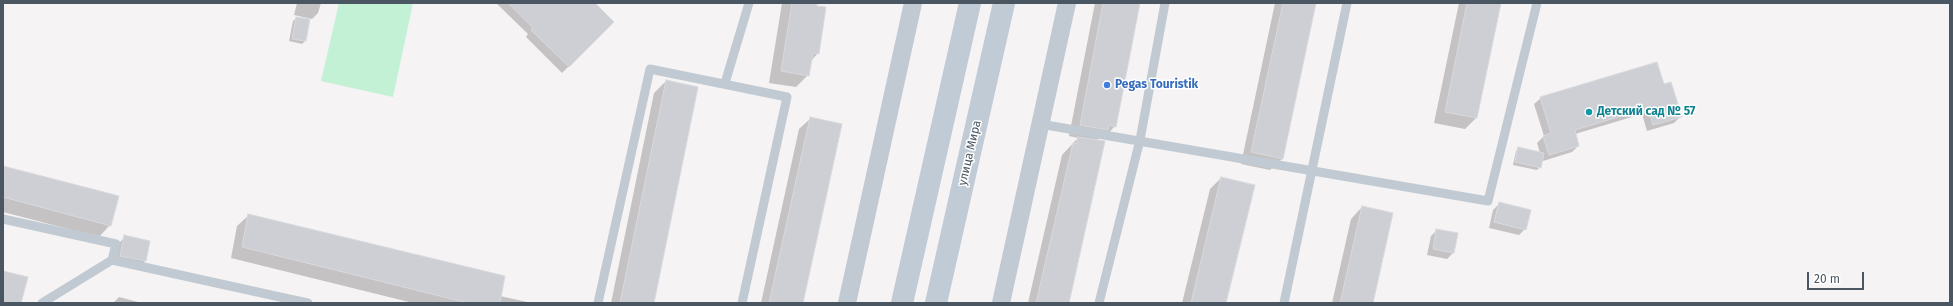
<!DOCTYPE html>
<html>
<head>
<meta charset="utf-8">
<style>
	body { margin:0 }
	#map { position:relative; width:1953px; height:306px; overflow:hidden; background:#f5f3f3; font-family:"Fira Sans",sans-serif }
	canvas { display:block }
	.frame { position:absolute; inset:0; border:4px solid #4a5661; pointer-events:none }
	.scale { position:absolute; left:1807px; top:272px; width:57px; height:18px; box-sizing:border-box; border:2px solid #4a5661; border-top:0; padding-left:5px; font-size:12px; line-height:14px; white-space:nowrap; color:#4a5661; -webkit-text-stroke:3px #fff; paint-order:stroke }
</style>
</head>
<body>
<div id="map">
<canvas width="1953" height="306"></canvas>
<div class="frame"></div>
<div class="scale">20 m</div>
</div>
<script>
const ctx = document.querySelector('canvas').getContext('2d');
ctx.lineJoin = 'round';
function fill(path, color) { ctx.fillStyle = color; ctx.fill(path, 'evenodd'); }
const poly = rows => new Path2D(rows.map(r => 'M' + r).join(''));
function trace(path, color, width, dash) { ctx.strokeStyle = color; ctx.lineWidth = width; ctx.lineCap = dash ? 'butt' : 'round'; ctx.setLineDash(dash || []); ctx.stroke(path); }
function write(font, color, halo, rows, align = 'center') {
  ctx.font = font + ' "Fira Sans",sans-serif'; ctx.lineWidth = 3; ctx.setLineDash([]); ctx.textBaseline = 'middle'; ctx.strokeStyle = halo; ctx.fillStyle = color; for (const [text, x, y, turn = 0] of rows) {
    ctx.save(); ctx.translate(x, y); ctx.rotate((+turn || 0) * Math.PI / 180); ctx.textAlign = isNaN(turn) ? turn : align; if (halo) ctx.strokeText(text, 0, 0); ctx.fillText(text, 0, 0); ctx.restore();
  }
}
fill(poly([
	[339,3,413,3,393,97,321,81]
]), '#c3f1d5');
fill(poly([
	[297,3,321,3,318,13,312,19,294,15],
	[496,3,594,3,613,22,562,73,526,37,528,34],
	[782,3,816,3,818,53,811,61,808,75,796,87,769,83],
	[1095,3,1139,3,1115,126,1104,138,1100,137,1096,141,1068,303,1028,303,1062,155,1078,138,1069,136],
	[1275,3,1315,3,1282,159,1270,170,1241,164],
	[1459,3,1500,3,1476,118,1465,129,1434,123],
	[296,18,305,41,302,44,289,41,293,21],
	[666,81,653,303,611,303,654,93],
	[1663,85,1681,116,1674,123,1647,131,1642,114,1575,134,1578,146,1572,152,1543,161,1542,157,1540,167,1537,170,1513,165,1516,151,1519,148,1540,153,1537,143,1544,136,1534,104,1541,98],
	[811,118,802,303,761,303,799,129],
	[3,167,110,225,99,237,3,212],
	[1221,178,1225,303,1182,303,1210,189],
	[1499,204,1525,229,1519,235,1489,228,1493,210],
	[1362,207,1372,303,1332,303,1351,219],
	[249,215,500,296,532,303,413,303,231,258,237,226],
	[1437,230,1453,253,1447,259,1427,255,1431,236],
	[125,237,149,241,145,261,139,267,115,262,119,243],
	[119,297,142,303,113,303]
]), '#0003');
const building = poly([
	[508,3,595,3,614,22,569,67,531,30,533,28,508,3],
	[792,3,817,3,817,6,826,7,819,54,813,53,809,76,781,71,792,3],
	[1103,3,1140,3,1116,127,1109,125,1108,130,1080,125,1103,3],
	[1283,3,1316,3,1283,159,1251,152,1283,3],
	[1467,3,1501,3,1477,118,1445,112,1467,3],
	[296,17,310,19,306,41,292,39,296,17],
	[1657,62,1664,84,1671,82,1682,117,1653,125,1648,108,1575,130,1579,146,1549,155,1543,136,1551,133,1540,97,1657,62],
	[666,80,698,87,654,303,620,303,666,80],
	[810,117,842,124,803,303,769,303,810,117],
	[1078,137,1105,141,1069,303,1036,303,1073,143,1076,144,1078,137],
	[1518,147,1544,153,1541,168,1515,162,1518,147],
	[3,166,119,196,111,226,3,197,3,166],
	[1221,177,1255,185,1226,303,1191,303,1221,177],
	[1499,202,1531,210,1526,230,1494,222,1499,202],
	[1362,206,1393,213,1373,303,1340,303,1362,206],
	[248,214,505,276,500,303,468,303,242,247,248,214],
	[1436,229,1458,233,1454,253,1433,249,1436,229],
	[124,235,150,241,146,261,120,256,124,235],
	[3,271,28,277,21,303,3,303,3,271]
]);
fill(building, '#cdcfd5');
trace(building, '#d7d9de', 1);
trace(poly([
	[725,83,749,3],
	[1040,124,1488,201,1537,3],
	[3,219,116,244,112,260,289,299,288,303],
	[289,299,308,303],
	[42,303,112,260],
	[598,303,650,69,787,97,742,303],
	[1099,303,1140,140,1165,3],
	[1284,303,1347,3]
]), '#c1cad2', 9);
trace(poly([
	[847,303,913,3],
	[1001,303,1067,3]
]), '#c1cad2', 18);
trace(poly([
	[902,303,970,3],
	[936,303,1004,3]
]), '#c1cbd6', 22);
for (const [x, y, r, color] of [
	[1107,85,4,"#3f7fe0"],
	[1589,112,4,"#0f9aa8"]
]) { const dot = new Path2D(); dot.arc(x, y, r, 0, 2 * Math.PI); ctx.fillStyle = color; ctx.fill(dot); trace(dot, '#fff', 1.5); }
write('bold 12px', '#366cbe', '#fff', [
	["Pegas Touristik",1115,85]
], 'left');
write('bold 12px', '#0d838f', '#fff', [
	["Детский сад № 57",1597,112]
], 'left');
write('12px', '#4a5661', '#fff', [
	["улица Мира",970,153,-77]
]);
</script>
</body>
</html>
